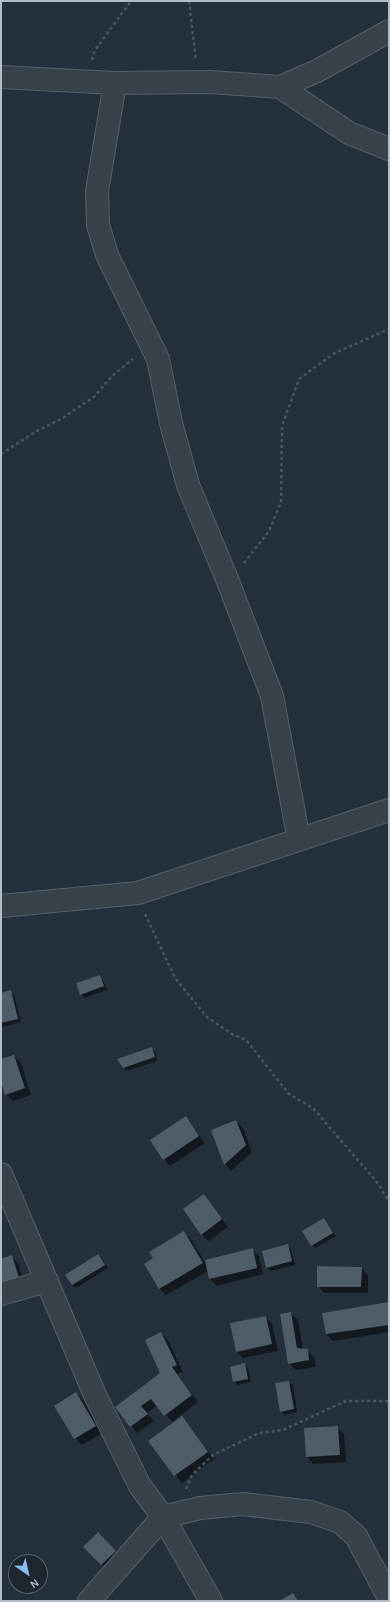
<!DOCTYPE html>
<html>
<head>
<meta charset="utf-8">
<style>
	body { margin:0 }
	#map { position:relative; width:390px; height:1602px; overflow:hidden; background:#24303b; font-family:Karla,sans-serif }
	canvas { display:block }
	.frame { position:absolute; inset:0; border:2px solid #b3bdc7; pointer-events:none }
	.north { position:absolute; left:8px; top:1554px; width:40px; height:40px; box-sizing:border-box; background:#1d2730; border:1px solid #59636c; border-radius:50%; rotate:146deg; font-size:11px; font-weight:700; line-height:16px; text-align:center; color:#b3bdc7 }
	.north::after { content:''; display:block; margin:auto; width:14px; height:18px; background:#8cbff3; clip-path:polygon(50% 0,100% 100%,50% 72%,0 100%) }
</style>
</head>
<body>
<div id="map">
<canvas width="390" height="1602"></canvas>
<div class="frame"></div>
<div class="north">N</div>
</div>
<script>
const ctx = document.querySelector('canvas').getContext('2d');
ctx.lineJoin = 'round';
function fill(path, color) { ctx.fillStyle = color; ctx.fill(path, 'evenodd'); }
const poly = rows => new Path2D(rows.map(r => 'M' + r).join(''));
function trace(path, color, width, dash) { ctx.strokeStyle = color; ctx.lineWidth = width; ctx.lineCap = dash ? 'butt' : 'round'; ctx.setLineDash(dash || []); ctx.stroke(path); }
fill(poly([
	[100,976,103,980,107,990,84,998,81,994],
	[10,991,14,995,21,1022,2,1027,1,994],
	[151,1048,155,1052,157,1061,127,1071,124,1067],
	[14,1056,21,1063,31,1095,13,1101,6,1094,1,1079,1,1060],
	[186,1118,205,1143,170,1166,164,1159],
	[236,1121,243,1128,252,1152,231,1171,225,1164],
	[204,1195,228,1227,209,1241,202,1234],
	[324,1220,336,1236,315,1248,312,1245],
	[184,1232,191,1239,207,1266,252,1249,259,1256,263,1274,217,1286,210,1279,208,1271,166,1295,160,1289,154,1259],
	[287,1245,291,1249,295,1265,271,1271,267,1267],
	[98,1255,108,1268,76,1288,72,1285],
	[11,1256,18,1263,26,1288,1,1260],
	[361,1268,368,1275,368,1293,324,1293,318,1286],
	[389,1303,389,1332,333,1341,326,1334],
	[291,1314,298,1320,303,1350,307,1350,314,1357,316,1367,296,1370,289,1363],
	[265,1317,272,1324,278,1351,243,1358,236,1351],
	[161,1333,168,1340,183,1372,177,1374,198,1402,172,1422,158,1405,147,1413,154,1421,137,1433,116,1407,161,1373],
	[244,1364,248,1368,251,1382,238,1385,234,1381],
	[289,1382,293,1385,297,1412,284,1415,281,1411],
	[76,1393,83,1400,102,1433,82,1445,75,1438,56,1406],
	[182,1418,214,1459,182,1483,150,1441],
	[337,1427,344,1434,346,1462,313,1464,307,1457],
	[98,1534,119,1555,105,1568,85,1547]
]), '#0007');
fill(poly([
	[100,975,104,986,80,995,76,983],
	[11,990,18,1019,1,1023,1,993],
	[152,1047,155,1057,123,1068,117,1059],
	[14,1055,25,1088,5,1095,1,1082,1,1059],
	[186,1116,199,1136,163,1160,150,1140],
	[236,1120,246,1145,224,1165,211,1130],
	[204,1194,222,1219,201,1235,183,1209],
	[324,1218,333,1233,311,1246,302,1231],
	[184,1231,203,1263,159,1289,144,1264,153,1258,149,1252],
	[288,1244,292,1261,266,1268,262,1251],
	[253,1248,257,1268,209,1279,205,1260],
	[98,1254,105,1265,72,1285,65,1275],
	[12,1255,20,1281,1,1287,1,1259],
	[317,1266,362,1267,361,1287,317,1287],
	[389,1302,389,1325,326,1334,322,1313],
	[291,1312,297,1348,308,1349,309,1360,288,1364,280,1314],
	[266,1316,272,1344,236,1352,230,1323],
	[161,1332,177,1365,172,1367,192,1395,164,1416,151,1399,141,1406,148,1414,130,1427,115,1407,160,1373,145,1340],
	[245,1363,248,1379,233,1382,230,1367],
	[289,1381,294,1409,280,1412,275,1383],
	[76,1392,96,1426,74,1439,54,1406],
	[182,1416,208,1452,174,1476,148,1441],
	[338,1426,340,1455,306,1457,304,1428],
	[98,1532,116,1551,101,1565,83,1547],
	[293,1593,298,1601,279,1601]
]), '#4f5d69');
const minor = poly([
	[1,77,115,83,210,82,280,87,317,71,389,31],
	[115,83,97,191,98,225,107,255,158,359,171,423,188,485,229,584,272,696,299,840],
	[280,87,349,133,389,149],
	[1,906,138,893,389,810],
	[1,1174,95,1395,140,1486,163,1517,211,1601],
	[1,1294,47,1281],
	[89,1601,163,1517,200,1508,243,1504,311,1512,340,1522,356,1536,389,1598]
]);
trace(minor, '#566069', 24);
trace(poly([
	[189,1,196,60],
	[92,60,95,50,131,1],
	[1,454,35,432,61,419,95,396,112,376,133,359],
	[244,563,269,531,281,502,282,426,299,379,333,354,389,329],
	[145,914,175,978,207,1017,230,1033,246,1040,289,1094,313,1108,376,1181,389,1201],
	[186,1489,192,1475,213,1455,259,1433,283,1430,346,1401,389,1401]
]), '#465a5a', 2.5, [3, 3]);
trace(minor, '#38424b', 22);
</script>
</body>
</html>
